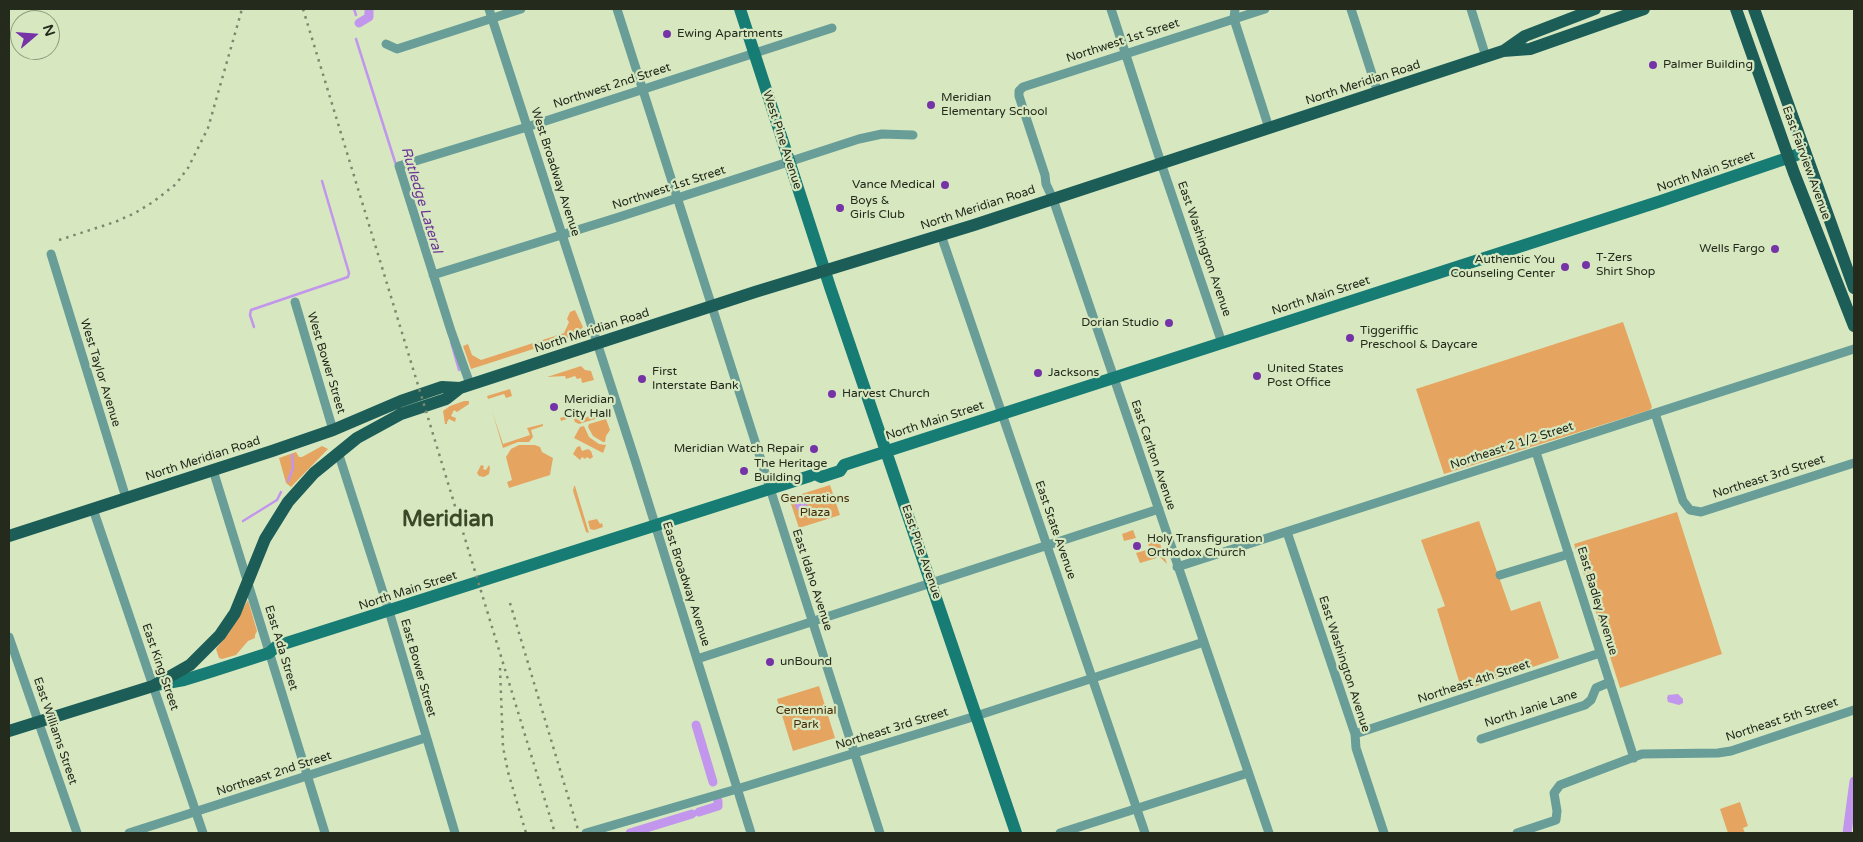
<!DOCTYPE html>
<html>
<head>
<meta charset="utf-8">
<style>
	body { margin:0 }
	#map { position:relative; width:1863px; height:842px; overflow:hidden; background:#d7e8c1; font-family:"Varela Round",sans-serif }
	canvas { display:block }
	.frame { position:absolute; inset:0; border:10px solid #242a1c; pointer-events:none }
	.north { position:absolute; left:10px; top:10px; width:50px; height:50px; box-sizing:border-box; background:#d7e8c1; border:1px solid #8f9c7f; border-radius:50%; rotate:72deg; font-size:14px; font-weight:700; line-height:20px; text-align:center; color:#242a1c }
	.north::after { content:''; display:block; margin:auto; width:18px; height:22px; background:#7533a7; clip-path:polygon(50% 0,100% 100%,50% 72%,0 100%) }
</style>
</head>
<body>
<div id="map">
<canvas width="1863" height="842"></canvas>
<div class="frame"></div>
<div class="north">N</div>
</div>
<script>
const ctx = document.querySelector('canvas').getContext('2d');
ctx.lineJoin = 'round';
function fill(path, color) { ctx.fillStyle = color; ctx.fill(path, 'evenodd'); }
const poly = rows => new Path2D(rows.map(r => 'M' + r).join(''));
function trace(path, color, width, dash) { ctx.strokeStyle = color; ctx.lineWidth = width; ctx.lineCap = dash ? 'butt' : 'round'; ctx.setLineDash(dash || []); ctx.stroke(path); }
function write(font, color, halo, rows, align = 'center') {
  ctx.font = font + ' "Varela Round",sans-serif'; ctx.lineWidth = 4.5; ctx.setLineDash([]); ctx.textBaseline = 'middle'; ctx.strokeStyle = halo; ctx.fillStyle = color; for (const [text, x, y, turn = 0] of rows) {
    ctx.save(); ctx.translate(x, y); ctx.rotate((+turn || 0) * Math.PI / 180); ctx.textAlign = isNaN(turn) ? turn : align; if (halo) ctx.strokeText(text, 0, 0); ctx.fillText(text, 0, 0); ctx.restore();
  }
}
fill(poly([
	[575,310,583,327,577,335,471,369,463,346,468,344,472,355,481,360,564,333,569,322,567,319,570,312],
	[1623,322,1652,407,1650,410,1444,474,1416,389],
	[581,366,585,370,591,371,594,380,582,383,581,378,577,379,575,376,566,379,565,376,547,377],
	[510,389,512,396,506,398,504,394,488,399,487,396],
	[464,401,469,401,469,404,457,412,454,410,451,416,456,418,455,422,449,419,447,422,447,424,445,424,443,411,450,406],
	[492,411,503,444,530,435,527,428,543,424,543,426,531,430,533,437,529,442,518,442,503,448],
	[604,411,605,416,579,424,575,422,573,417,561,421,560,418,575,413,578,420],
	[606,419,610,430,606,436,605,442,603,442,593,436,588,427,589,424],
	[584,426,589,437,599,444,606,445,603,453,574,438,580,427],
	[519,445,535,445,540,447,542,452,553,458,550,475,509,488,507,482,512,480,506,457,511,449],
	[322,446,328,449,291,487,286,483,279,458,296,452,299,457,302,457],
	[580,446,582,451,588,449,591,451,593,457,590,459,587,457,585,459,582,457,580,460,573,454,577,447],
	[481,465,484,466,483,469,486,470,489,465,490,468,489,474,484,477,479,476,477,473],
	[830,485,840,515,799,528,789,498],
	[574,486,575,486,589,533,586,532,573,491],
	[1677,512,1722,654,1620,688,1574,544],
	[597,519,600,524,602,523,603,527,594,530,590,529,588,521],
	[1479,521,1511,611,1540,601,1559,658,1462,691,1437,609,1445,606,1421,540],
	[1133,530,1136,538,1124,541,1122,534],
	[1157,535,1167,564,1160,557,1140,563,1136,553,1150,549,1146,539],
	[248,600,257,631,255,635,255,638,248,641,236,655,222,659,219,658,216,649,229,633],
	[819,686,835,738,793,751,777,699],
	[1740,802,1748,826,1743,828,1745,833,1728,833,1720,809]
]), '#e5a560');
fill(poly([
	'795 505a6 6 0 1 1 12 0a6 6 0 1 1-12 0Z',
	[1678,694,1683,699,1683,703,1679,705,1668,702,1667,698,1668,695]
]), '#c196ec');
trace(poly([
	[354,9,356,15],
	[356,39,396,165],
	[254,327,250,315,251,310,348,277,349,273,322,181],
	[451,342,459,370],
	[288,481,293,468,292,455],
	[243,521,277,500,281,492]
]), '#c196ec', 2.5);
trace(poly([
	[359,23,369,17,369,9],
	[696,725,713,782],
	[699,812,718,806,718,801],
	[630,833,692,814],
	[1847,833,1854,781]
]), '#c196ec', 9);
trace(poly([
	[489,9,635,460,751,833],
	[617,9,880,833],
	[1111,9,1161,163,1222,343],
	[1235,9,1234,19,1269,128],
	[1265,9,1023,87,1019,91,1019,96,1045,175,1046,184,1053,199,1269,833],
	[1351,9,1378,93],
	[1471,9,1486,57],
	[386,44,397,49,521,9],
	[941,235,1145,833],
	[51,254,126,498],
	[433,275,619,217,859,139,882,134,913,135],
	[295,302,333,430],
	[470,384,451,331,399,166,527,127,832,28],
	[1655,413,1683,501,1690,510,1701,512,1854,463],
	[338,452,389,611,455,833],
	[1536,452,1634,758],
	[213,470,325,833],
	[93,509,203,833],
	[1287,532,1355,734,1356,748,1384,833],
	[1177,567,1854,349],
	[1500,575,1569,554],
	[9,637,77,833],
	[697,659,1159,509],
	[1355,734,1600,653],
	[1481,739,1585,705,1591,700,1596,688,1610,682],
	[129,833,425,738],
	[586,833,737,789,976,716,1204,642],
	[1060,833,1248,773],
	[1517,833,1556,820,1557,811,1554,793,1560,785,1642,754,1718,753,1731,751,1854,710]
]), '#689e97', 9);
trace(poly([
	[740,9,830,287,1016,833],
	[156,685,184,680,210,672,269,653,277,646,810,476,815,474,821,477,840,471,844,465,1661,201,1805,152]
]), '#177c74', 12);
trace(poly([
	[1736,9,1794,173,1854,326],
	[1754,9,1854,288],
	[1505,50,1525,36,1595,9],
	[9,536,272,451,333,430,401,401,442,387,460,388,755,292,974,225,1503,51,1530,49,1644,9],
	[9,731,153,686,190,665,220,635,235,613,265,539,288,502,314,473,357,438,401,414,446,399,460,388]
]), '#1c5d57', 12);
trace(poly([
	[303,9,555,833],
	[59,240,115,222,135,213,153,202,176,184,188,168,208,128,242,9],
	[510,603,579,833],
	[500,668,503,747,508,772,526,833]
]), '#7d886e', 2.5, [2.5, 5]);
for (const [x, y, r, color] of [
	[667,34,5,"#7533a7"],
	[1653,65,5,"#7533a7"],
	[931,105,5,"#7533a7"],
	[945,185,5,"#7533a7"],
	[840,208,5,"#7533a7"],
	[1775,249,5,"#7533a7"],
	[1586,265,5,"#7533a7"],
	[1565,267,5,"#7533a7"],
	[1169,323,5,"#7533a7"],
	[1350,338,5,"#7533a7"],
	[1038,373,5,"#7533a7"],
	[1257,376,5,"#7533a7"],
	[642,379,5,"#7533a7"],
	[832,394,5,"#7533a7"],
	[554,407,5,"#7533a7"],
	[814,449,5,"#7533a7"],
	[744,471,5,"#7533a7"],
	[1137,546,5,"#7533a7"],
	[770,662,5,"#7533a7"]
]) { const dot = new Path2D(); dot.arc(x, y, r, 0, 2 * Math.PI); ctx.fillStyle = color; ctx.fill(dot); trace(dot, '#d7e8c1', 2); }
write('12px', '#242a1c', '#d7e8c1', [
	["Ewing Apartments",677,34],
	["Palmer Building",1663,65],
	["Meridian",941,98],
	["Elementary School",941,112],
	["Vance Medical",935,185,"right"],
	["Boys &",850,201],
	["Girls Club",850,215],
	["Wells Fargo",1765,249,"right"],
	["T-Zers",1596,258],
	["Shirt Shop",1596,272],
	["Authentic You",1555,260,"right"],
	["Counseling Center",1555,274,"right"],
	["Dorian Studio",1159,323,"right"],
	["Tiggeriffic",1360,331],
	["Preschool & Daycare",1360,345],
	["United States",1267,369],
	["Post Office",1267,383],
	["First",652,372],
	["Interstate Bank",652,386],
	["Jacksons",1048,373],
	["Harvest Church",842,394],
	["Meridian",564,400],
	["City Hall",564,414],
	["Meridian Watch Repair",804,449,"right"],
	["The Heritage",754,464],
	["Building",754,478],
	["Holy Transfiguration",1147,539],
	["Orthodox Church",1147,553],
	["unBound",780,662]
], 'left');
write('12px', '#242a1c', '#d7e8c1', [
	["Northwest 1st Street",1123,41,-18],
	["North Meridian Road",1363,83,-18],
	["Northwest 2nd Street",612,86,-18],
	["West Pine Avenue",782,140,72],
	["East Fairview Avenue",1806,163,70],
	["West Broadway Avenue",555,172,72],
	["North Main Street",1706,172,-19],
	["Northwest 1st Street",669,188,-18],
	["North Meridian Road",978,208,-18],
	["East Washington Avenue",1204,249,71],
	["North Main Street",1321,296,-18],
	["North Meridian Road",592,331,-18],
	["West Bower Street",326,363,73],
	["West Taylor Avenue",100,373,73],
	["North Main Street",935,421,-18],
	["Northeast 2 1/2 Street",1512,446,-18],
	["East Carlton Avenue",1153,455,71],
	["North Meridian Road",203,459,-18],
	["Northeast 3rd Street",1769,477,-18],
	["East State Avenue",1055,530,71],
	["East Pine Avenue",921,552,71],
	["East Idaho Avenue",812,580,72],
	["East Broadway Avenue",686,584,72],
	["North Main Street",408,591,-18],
	["East Badley Avenue",1597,601,73],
	["East Ada Street",281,648,73],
	["East Washington Avenue",1344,664,72],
	["East King Street",160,667,71],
	["East Bower Street",418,668,74],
	["Northeast 4th Street",1474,682,-18],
	["North Janie Lane",1531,709,-18],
	["Northeast 5th Street",1782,720,-18],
	["Northeast 3rd Street",892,729,-17],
	["East Williams Street",55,731,71],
	["Northeast 2nd Street",274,774,-18]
]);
write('12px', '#472b07', '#d7e8c1', [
	["Generations",815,499],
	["Plaza",815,513],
	["Centennial",806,711],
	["Park",806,725]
]);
write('italic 14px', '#6c3599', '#d7e8c1', [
	["Rutledge Lateral",421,200,73]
]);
write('bold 22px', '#3c4928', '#d7e8c1', [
	["Meridian",448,520]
]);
</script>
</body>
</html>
